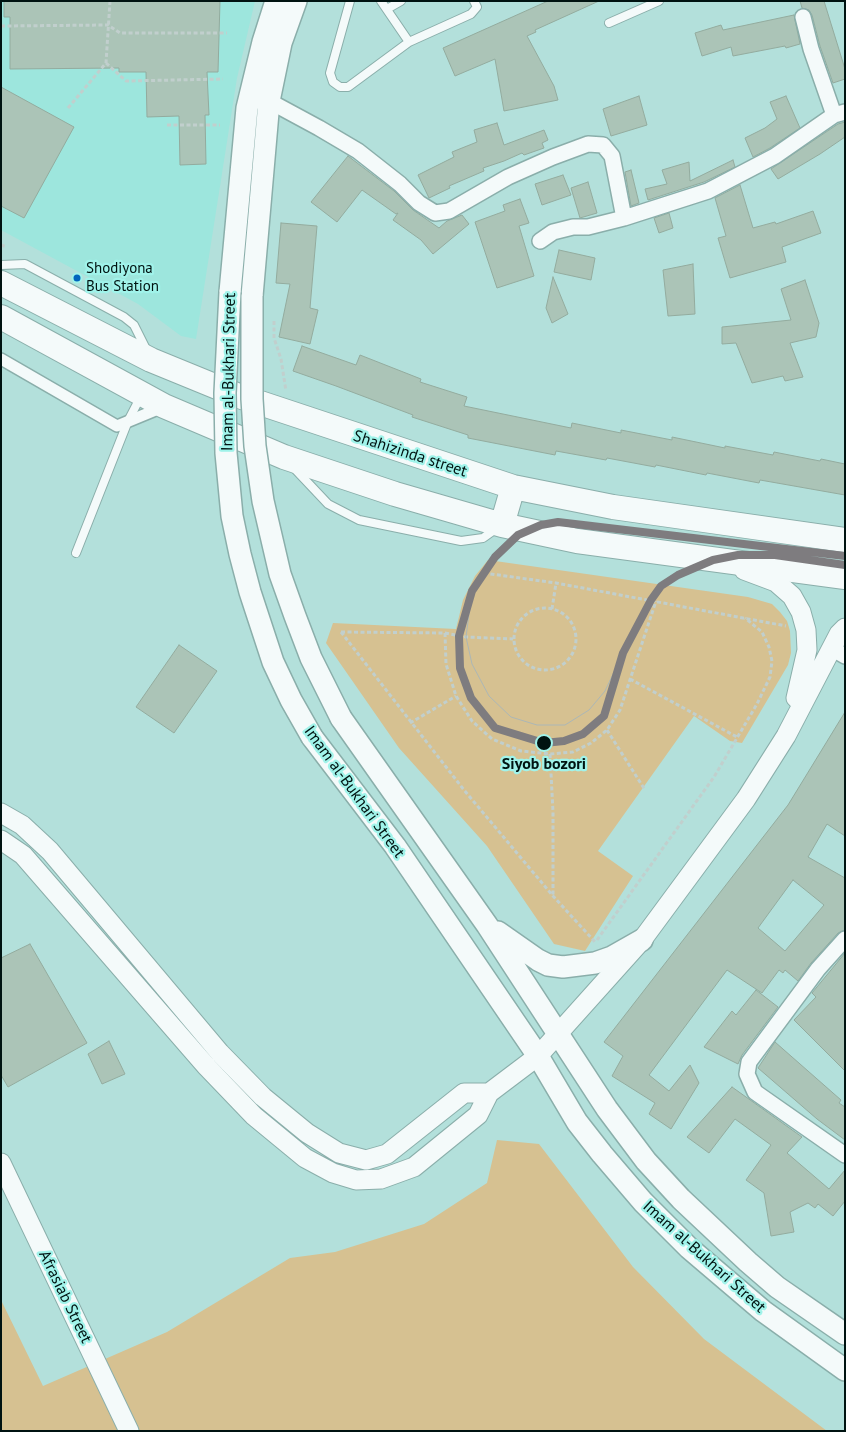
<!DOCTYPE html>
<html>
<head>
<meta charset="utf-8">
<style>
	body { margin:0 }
	#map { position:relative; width:846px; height:1432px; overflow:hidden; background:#b3e0db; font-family:"PT Sans",sans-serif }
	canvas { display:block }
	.frame { position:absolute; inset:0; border:2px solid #001311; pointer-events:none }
</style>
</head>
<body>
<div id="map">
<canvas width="846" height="1432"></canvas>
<div class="frame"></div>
</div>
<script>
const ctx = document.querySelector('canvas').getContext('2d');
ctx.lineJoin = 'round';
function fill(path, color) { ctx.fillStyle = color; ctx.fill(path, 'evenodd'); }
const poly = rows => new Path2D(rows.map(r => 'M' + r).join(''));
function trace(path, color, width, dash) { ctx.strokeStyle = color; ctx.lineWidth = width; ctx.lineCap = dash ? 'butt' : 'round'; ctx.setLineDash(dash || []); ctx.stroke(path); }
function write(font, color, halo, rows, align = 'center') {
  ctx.font = font + ' "PT Sans",sans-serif'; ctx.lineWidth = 4.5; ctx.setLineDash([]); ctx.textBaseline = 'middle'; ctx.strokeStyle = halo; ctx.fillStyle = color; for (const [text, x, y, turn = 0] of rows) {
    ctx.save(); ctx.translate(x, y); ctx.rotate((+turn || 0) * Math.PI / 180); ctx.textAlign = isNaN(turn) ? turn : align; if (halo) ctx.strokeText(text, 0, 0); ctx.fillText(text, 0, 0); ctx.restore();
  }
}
fill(poly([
	[1,1,255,1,237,78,196,339,181,336,138,304,1,230]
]), '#9de6dd');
fill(poly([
	[488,560,748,597,772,604,780,612,787,621,790,631,791,653,788,665,742,743,730,741,694,716,598,851,633,876,585,951,554,944,487,846,399,748,326,643,333,623,456,629,463,600,475,576],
	[497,1140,539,1144,633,1267,704,1339,827,1431,1,1431,1,1300,43,1386,167,1332,290,1258,335,1252,424,1224,487,1183]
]), '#d6c191');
const building = poly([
	[4,1,220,1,218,72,207,72,209,115,205,115,206,164,180,165,179,116,147,117,146,72,119,72,119,68,10,69,10,17,4,17,4,1],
	[548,1,599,1,535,30,536,32,527,36,554,86,558,100,504,111,495,59,455,76,443,48,548,1],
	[800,1,824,1,845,69,845,79,833,83,820,46,812,15,809,10,802,8,800,1],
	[794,15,800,44,786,48,785,46,733,56,731,47,702,56,695,33,721,25,723,30,794,15],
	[1,87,74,127,24,218,1,206,1,87],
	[639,96,647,125,611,136,603,109,639,96],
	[786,96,800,128,770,148,753,157,745,138,765,128,777,119,770,102,786,96],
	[845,122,845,137,820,154,778,179,771,169,838,124,845,122],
	[497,123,504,145,544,130,548,140,542,143,544,148,524,155,522,153,504,161,483,168,484,171,449,186,450,188,429,198,418,175,454,157,452,152,477,142,474,130,497,123],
	[348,156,394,191,413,210,439,228,447,221,462,215,469,224,433,254,421,240,393,220,398,213,396,214,362,190,337,222,311,202,348,156],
	[733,160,735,167,704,182,648,200,645,189,667,184,662,170,689,162,690,181,733,160],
	[631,170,639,203,631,206,625,172,631,170],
	[563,175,571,195,542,205,535,184,563,175],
	[588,182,597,213,580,218,571,188,588,182],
	[740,185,753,228,775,222,776,224,813,211,821,233,782,247,786,262,730,278,718,238,726,236,715,198,740,185],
	[520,199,529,223,519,226,534,276,497,288,475,222,505,211,503,205,520,199],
	[669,213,673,228,659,233,654,218,669,213],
	[281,223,317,226,310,308,318,310,310,344,279,337,290,284,276,283,281,223],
	[559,250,595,258,591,280,554,272,559,250],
	[693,264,695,314,668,316,663,270,693,264],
	[553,277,568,314,552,323,546,308,553,277],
	[805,280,819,323,816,337,790,343,803,377,785,381,783,376,752,383,736,343,722,344,722,327,791,320,781,289,805,280],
	[302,346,356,365,360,355,421,379,420,382,467,397,464,406,571,428,572,423,621,433,621,430,672,440,672,437,725,448,725,446,773,455,774,452,820,461,821,459,845,464,845,495,760,480,759,483,707,473,706,475,656,465,655,467,607,458,606,460,556,451,555,455,468,438,468,435,412,417,413,415,336,386,293,371,302,346],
	[179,645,217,671,174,733,136,707,179,645],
	[845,712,845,836,827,824,808,857,845,878,845,930,838,933,811,963,798,981,785,970,783,973,779,970,762,993,727,970,649,1075,669,1091,690,1065,699,1083,671,1129,649,1114,655,1103,612,1076,623,1056,604,1042,788,805,845,712],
	[793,880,824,905,785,951,758,928,793,880],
	[30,944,87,1043,8,1087,1,1075,1,958,30,944],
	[845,953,845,1071,794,1020,816,997,812,993,845,953],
	[756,990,778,1007,742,1055,738,1064,704,1047,732,1011,736,1015,756,990],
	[109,1041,125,1074,102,1084,88,1054,109,1041],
	[775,1042,841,1100,839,1103,845,1107,845,1140,817,1119,758,1068,775,1042],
	[732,1087,802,1137,787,1153,829,1189,845,1170,845,1201,833,1216,818,1204,815,1208,808,1203,790,1212,794,1232,771,1236,764,1193,746,1180,771,1145,735,1119,709,1153,687,1137,732,1087]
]);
fill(building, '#abc4b7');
trace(building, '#93ab9e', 1);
const service = poly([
	[350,1,330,73,333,82,340,87,348,87,409,42,471,14,477,7,474,1],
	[381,1,409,42],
	[387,9,401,1],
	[609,23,659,1],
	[1,265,25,264,124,317,134,325,147,351],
	[294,468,328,504,359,520,461,541,483,538,497,528],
	[76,553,128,421,141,396]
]);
const pedestrian = poly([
	[1,359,117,426,163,407]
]);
const minor = poly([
	[803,17,811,49,834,115],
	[269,101,319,128,358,151,400,184,419,203,435,213,449,211,508,177,553,157,588,144,603,145,612,156,624,218,708,191,775,156,834,115,845,112],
	[540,241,553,232,573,227,588,227,624,218],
	[831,648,845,656],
	[845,939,818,969,749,1062,747,1074,755,1092,845,1155]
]);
const tertiary = poly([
	[744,570,776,582,792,596,801,612,806,630,807,650,796,698],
	[1,813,22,825,50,851,220,1053,263,1097,307,1133,339,1153,366,1160,387,1154,464,1093,489,1093],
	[1,840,23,855,207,1067,254,1116,305,1158,333,1173,356,1180,381,1179,414,1167,478,1115,489,1093,538,1056,642,940,746,799,786,736,839,634,845,628],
	[1,1163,129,1431]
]);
const secondary = poly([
	[230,292,247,108,263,42,276,1],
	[252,296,269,101,281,43,296,1],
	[341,718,487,925,607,1109,646,1161,681,1199,748,1262,777,1287,845,1334],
	[312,737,395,846,538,1056,577,1122,602,1154,643,1202,689,1248,763,1311,845,1370],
	[498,932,538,960,548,965,563,967,595,963,612,957,642,940]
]);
const primary = poly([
	[1,283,151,360,239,396,513,487,613,507,845,540],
	[1,317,164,406,284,457,395,494,502,525,577,541,845,577],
	[502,525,513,487]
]);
trace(service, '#8aaeaa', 10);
trace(pedestrian, '#8aaeaa', 14);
trace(minor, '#8aaeaa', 18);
trace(tertiary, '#8aaeaa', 21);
trace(secondary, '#8aaeaa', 24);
trace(primary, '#8aaeaa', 26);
trace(poly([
	[1,26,108,25,120,33,227,33],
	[106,63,126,81,223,79],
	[68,108,106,63,110,1],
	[167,125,220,125],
	[1,245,7,247],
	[274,321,274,338,281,359,286,391],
	[484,573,556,583,786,626],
	'514 639a31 31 0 1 1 62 0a31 31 0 1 1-62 0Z',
	[552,609,556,583],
	[341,632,464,790,553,896,596,943],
	[341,632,445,633,466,637,513,639],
	[445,633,446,664,456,696,472,721,492,739,521,751,550,754,573,752,591,743,607,730,620,710,656,601],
	[630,679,737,737],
	[410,723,456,696],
	[607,730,645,790],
	[550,754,553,812,553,896],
	[597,940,714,777,757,704,770,677,772,661,769,647,762,632,745,618]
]), '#c1cfcd', 3, [4, 2.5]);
trace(service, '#f4fafa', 8);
trace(pedestrian, '#f4fafa', 11);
trace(minor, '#f4fafa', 15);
trace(tertiary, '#f4fafa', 19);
trace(secondary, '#f4fafa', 21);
trace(primary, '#f4fafa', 24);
trace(poly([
	[472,591,466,637,472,664,489,696,511,717,537,725,565,725,589,710,605,691,623,653]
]), '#acb7b6', 1);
const secondaryBridge = poly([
	[230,292,225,393,226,453,232,516,240,554,250,592,273,662,291,700,312,737],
	[252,296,252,399,255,446,263,501,280,574,295,616,311,658,341,718]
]);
trace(secondaryBridge, '#8aaeaa', 24, []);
trace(secondaryBridge, '#f4fafa', 21);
trace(poly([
	[845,556,558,522,541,525,518,535,495,557,472,591,459,636,460,668,471,698,495,728,544,743,564,741,583,734,604,716,623,653,651,600,661,586,678,575,713,560,738,555,775,555,845,565]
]), '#7e7c7f', 8);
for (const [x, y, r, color] of [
	[77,278,4.5,"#0065bd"],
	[544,743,8,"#001311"]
]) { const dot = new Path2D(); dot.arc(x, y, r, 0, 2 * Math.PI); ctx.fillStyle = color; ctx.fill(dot); trace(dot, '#a0f3ea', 2); }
write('15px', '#001311', '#a0f3ea', [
	["Shodiyona",86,269],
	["Bus Station",86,287]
], 'left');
write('16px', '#001311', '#a0f3ea', [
	["Imam al-Bukhari Street",229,372,-89],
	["Shahizinda street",410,454,18],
	["Imam al-Bukhari Street",354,792,54],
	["Imam al-Bukhari Street",704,1257,42],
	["Afrasiab Street",65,1297,64]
]);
write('bold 16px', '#001311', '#a0f3ea', [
	["Siyob bozori",544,764]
]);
</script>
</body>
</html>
